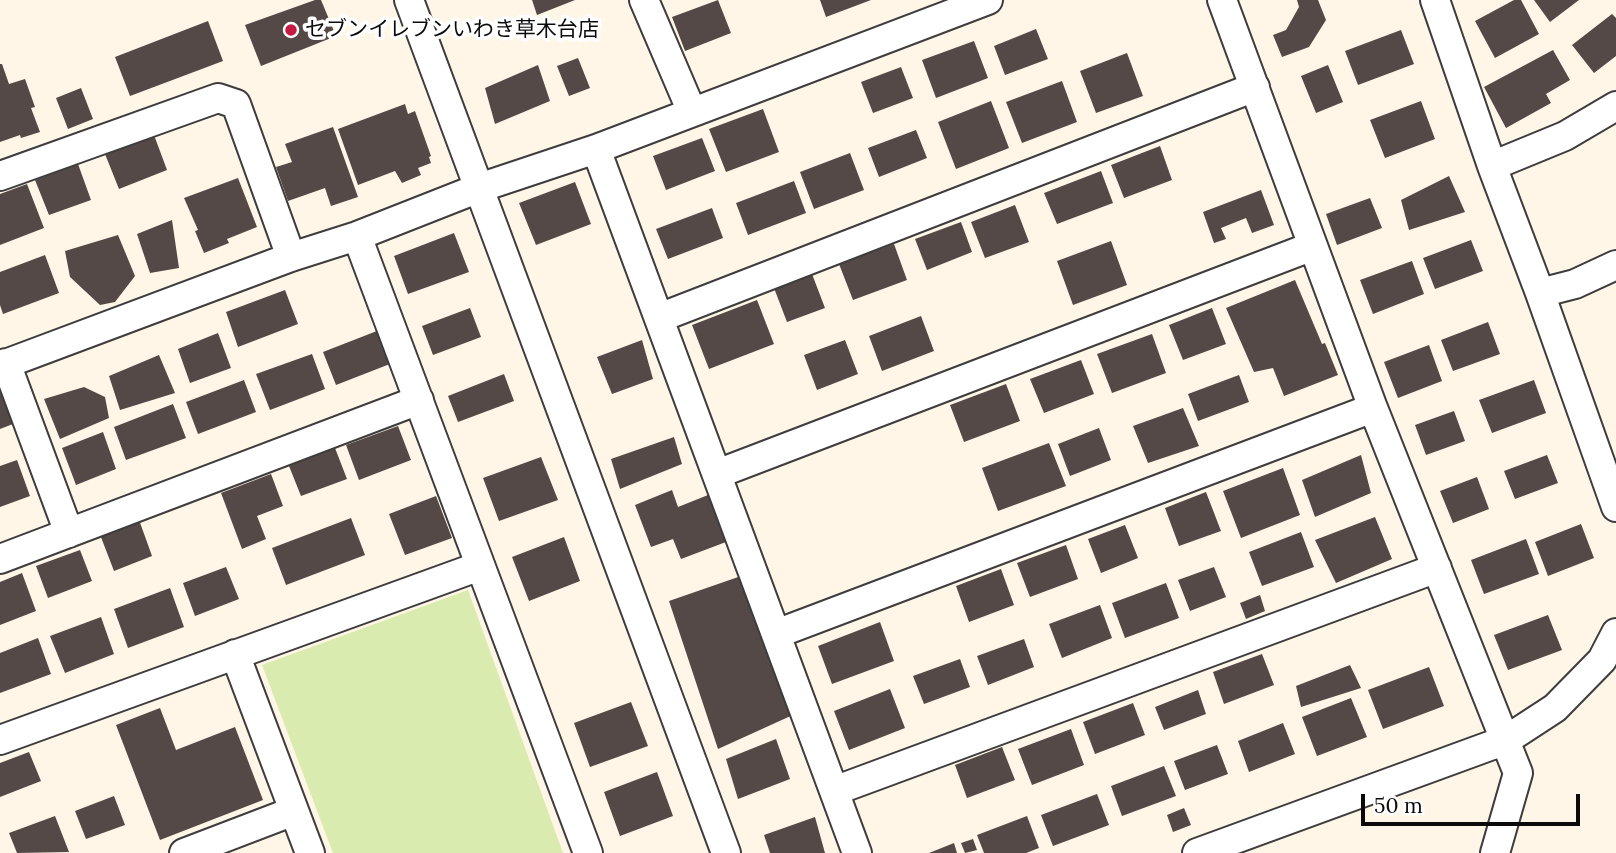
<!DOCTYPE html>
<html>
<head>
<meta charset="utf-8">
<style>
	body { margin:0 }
	#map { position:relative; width:1616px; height:853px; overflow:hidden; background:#fff6e7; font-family:Lora,serif }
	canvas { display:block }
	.scale { position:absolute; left:1361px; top:794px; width:219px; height:32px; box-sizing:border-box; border:4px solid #0a0a0a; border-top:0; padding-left:9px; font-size:21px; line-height:24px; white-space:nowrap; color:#0a0a0a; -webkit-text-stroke:5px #fff; paint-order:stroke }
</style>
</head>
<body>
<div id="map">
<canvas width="1616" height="853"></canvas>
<div class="scale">50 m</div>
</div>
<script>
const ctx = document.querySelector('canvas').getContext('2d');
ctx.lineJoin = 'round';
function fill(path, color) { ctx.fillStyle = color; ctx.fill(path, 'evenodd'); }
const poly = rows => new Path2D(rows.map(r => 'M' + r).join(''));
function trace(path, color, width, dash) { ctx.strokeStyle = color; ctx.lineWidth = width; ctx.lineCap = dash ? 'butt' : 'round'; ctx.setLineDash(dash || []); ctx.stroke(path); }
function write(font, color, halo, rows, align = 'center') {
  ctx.font = font + ' Lora,"Noto Sans JP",serif'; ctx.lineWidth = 7; ctx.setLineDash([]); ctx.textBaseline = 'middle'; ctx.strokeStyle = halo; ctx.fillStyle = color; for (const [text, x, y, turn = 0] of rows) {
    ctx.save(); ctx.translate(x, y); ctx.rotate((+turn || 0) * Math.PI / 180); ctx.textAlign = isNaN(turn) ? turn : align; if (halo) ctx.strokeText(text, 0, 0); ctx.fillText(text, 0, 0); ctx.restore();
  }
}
fill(poly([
	[468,590,563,853,333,853,262,665]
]), '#d9ebaf');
fill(poly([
	[315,0,321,0,336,36,261,66,245,25],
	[532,0,575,0,537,15],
	[718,0,731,33,685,51,672,17],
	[820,0,871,0,826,17],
	[1297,0,1318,0,1326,20,1309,47,1282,57,1273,35,1286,30,1299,7],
	[1514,0,1521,0,1539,34,1495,58,1475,21],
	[1534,0,1579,0,1550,22],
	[1612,14,1616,18,1616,56,1594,73,1572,45],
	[208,21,223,61,130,96,115,57],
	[1036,29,1048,59,1005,75,994,46],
	[1401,30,1414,64,1358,85,1345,51],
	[974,41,988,78,936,98,922,60],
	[1553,50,1570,80,1546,94,1551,103,1506,128,1484,87],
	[1127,53,1143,96,1096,113,1080,71],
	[578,58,590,88,569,96,557,66],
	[0,64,2,64,9,84,25,79,35,107,31,108,40,132,21,138,20,135,0,142],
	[538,65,550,101,495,124,485,88],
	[1328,65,1343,102,1316,113,1301,76],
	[901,67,913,98,873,113,861,82],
	[1062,81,1077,122,1022,143,1006,102],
	[81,88,93,119,68,129,56,98],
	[991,101,1009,148,956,169,938,122],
	[1421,101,1435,139,1385,158,1370,120],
	[405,104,408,114,415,111,431,156,429,157,431,163,418,168,421,175,402,183,395,171,358,185,338,129],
	[763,109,779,152,726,172,709,129],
	[333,127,358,197,331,206,325,188,288,201,276,167,292,162,285,144],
	[916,130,927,158,879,177,868,148],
	[154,135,167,170,119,189,105,154],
	[702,138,715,171,666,190,653,156],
	[1160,146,1172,180,1124,198,1111,165],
	[850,153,864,190,814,209,800,172],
	[78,164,91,200,49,215,35,180],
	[1101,171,1113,203,1057,224,1044,193],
	[1449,176,1465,212,1409,230,1401,200],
	[238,178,257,227,227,239,229,243,204,253,195,231,198,230,184,198],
	[794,181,806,213,748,235,736,203],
	[575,182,591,224,536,245,519,203],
	[27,184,44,228,0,245,0,194],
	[1261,190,1274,225,1252,233,1246,218,1221,228,1226,239,1214,243,1203,212],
	[1370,198,1382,228,1337,245,1326,214],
	[1015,205,1029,242,985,258,971,222],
	[712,208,723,238,668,259,656,229],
	[172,220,179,268,150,273,137,234],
	[961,222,972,252,927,270,915,239],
	[454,233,469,272,408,294,394,256],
	[118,235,135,276,115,302,100,305,70,277,65,251],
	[1471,240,1483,271,1435,289,1423,258],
	[1111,241,1127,285,1073,305,1057,261],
	[894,244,907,280,853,300,839,264],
	[45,255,59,293,3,314,0,305,0,272],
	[1412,261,1424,294,1373,314,1360,280],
	[812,274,825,308,787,322,774,288],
	[1295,280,1322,344,1325,343,1338,375,1284,396,1273,368,1254,372,1226,308],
	[285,290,298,324,238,347,226,312],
	[757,300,774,344,709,369,692,325],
	[470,308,481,337,433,355,422,326],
	[1212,308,1226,344,1183,360,1169,325],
	[921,316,934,351,882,371,869,336],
	[1488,322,1500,354,1453,371,1441,340],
	[382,329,395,362,336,385,323,352],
	[218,333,231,368,190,383,178,349],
	[1152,334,1166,373,1112,393,1097,354],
	[642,340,653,379,612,394,597,357],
	[845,340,858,374,817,390,804,355],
	[1429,345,1442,381,1398,398,1384,362],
	[312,354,325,389,270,410,256,374],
	[159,355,175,393,120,410,109,376],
	[1081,360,1094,394,1044,413,1030,379],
	[504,374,514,401,458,422,448,396],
	[1239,375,1249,402,1198,421,1188,394],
	[244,380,256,412,198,434,186,402],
	[1534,380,1546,413,1492,433,1479,400],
	[1006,384,1020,421,964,442,950,405],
	[84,387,105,397,109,418,60,439,44,399],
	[0,391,13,424,0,429],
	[173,404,186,438,126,460,114,427],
	[1183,408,1199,446,1148,463,1133,426],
	[1454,411,1465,441,1426,455,1415,425],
	[398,426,411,460,359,480,346,445],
	[1099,428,1111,460,1070,476,1058,444],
	[103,432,116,469,76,485,62,448],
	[674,437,682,464,620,489,611,459],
	[1049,443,1066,486,998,511,982,468],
	[335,448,347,479,301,496,289,466],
	[1361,455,1371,493,1315,517,1302,480],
	[1547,455,1558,483,1515,499,1504,471],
	[541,457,558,500,499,521,483,478],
	[17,460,30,496,0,507,0,466],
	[1283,468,1300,515,1241,538,1223,491],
	[271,474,283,506,257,516,266,539,242,549,221,493],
	[1477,477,1489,509,1453,523,1440,491],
	[672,490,678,507,708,495,726,542,681,559,673,539,651,547,635,505],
	[1206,492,1221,531,1179,546,1165,508],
	[436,496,452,538,405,555,389,514],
	[138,517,152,556,114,571,99,532],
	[1375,517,1392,559,1336,583,1315,540],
	[351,518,365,555,286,585,272,548],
	[1581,524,1594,558,1548,576,1535,542],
	[1125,525,1138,558,1101,573,1088,539],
	[1301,532,1314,567,1262,586,1249,552],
	[564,537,580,581,529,601,512,557],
	[1526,539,1539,574,1484,594,1471,560],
	[1066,545,1078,579,1030,597,1017,563],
	[80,550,92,581,48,598,36,566],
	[226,567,239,599,195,616,183,583],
	[1214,567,1226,597,1190,611,1178,580],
	[1001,569,1014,605,969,622,956,586],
	[22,573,36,611,0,625,0,582],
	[744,575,795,714,718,749,669,601],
	[1166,583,1179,618,1125,638,1112,603],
	[170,588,184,627,128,648,114,609],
	[1260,595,1265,611,1246,619,1240,603],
	[1100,605,1112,638,1062,658,1049,624],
	[1548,615,1562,650,1508,670,1494,635],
	[101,617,114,654,65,673,50,636],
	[880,622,894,661,832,684,818,646],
	[38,638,51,674,0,693,0,653],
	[1024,639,1034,667,988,685,977,656],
	[1262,654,1274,685,1224,704,1213,672],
	[960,659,970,687,924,704,913,676],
	[1350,665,1361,688,1301,707,1296,686],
	[1429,667,1444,706,1383,729,1368,690],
	[890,689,905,728,849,750,834,711],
	[1198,690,1206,714,1164,730,1155,707],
	[1351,698,1367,737,1317,756,1302,717],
	[631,702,648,746,590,767,574,723],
	[1133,703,1145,735,1095,754,1083,722],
	[160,708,176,750,235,727,263,800,160,840,116,725],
	[1283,723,1295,754,1249,772,1238,741],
	[1071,729,1084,765,1032,785,1018,749],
	[776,739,790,779,738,799,726,759],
	[1217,745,1228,774,1185,790,1174,761],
	[1002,747,1015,780,967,798,955,765],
	[29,752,41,781,0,797,0,763],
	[1164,766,1176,796,1122,816,1111,786],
	[657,772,673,816,620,836,604,792],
	[1097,794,1109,825,1053,846,1041,815],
	[114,796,125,825,86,839,75,811],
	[1184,808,1191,825,1173,832,1167,815],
	[55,816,69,852,17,853,9,833],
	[1027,816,1039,848,1026,853,984,853,977,835],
	[815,817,825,853,770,853,764,835],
	[973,839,977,850,965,853,961,843],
	[954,843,957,853,929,853]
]), '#544946');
const street = poly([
	[409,0,726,853],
	[644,0,692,112],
	[1222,0,1373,408,1518,773,1495,853],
	[1435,0,1492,166,1540,293,1616,507],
	[596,149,857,853],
	[1492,166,1565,136,1616,106],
	[0,176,218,98,236,104,291,257],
	[357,236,588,853],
	[1540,293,1575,284,1616,265],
	[659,318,1255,87],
	[6,363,69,533],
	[0,366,291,257,357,236,479,188,596,149,988,0],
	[717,474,1313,246],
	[0,559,419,400],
	[776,634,1373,408],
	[235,654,310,853],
	[0,740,480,566],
	[834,791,1437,568],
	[184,853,294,811],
	[1197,853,1506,740,1555,708,1602,660,1616,633]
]);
trace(street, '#3d3d3d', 32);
trace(street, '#fff', 28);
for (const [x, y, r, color] of [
	[291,30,7,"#c31a41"]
]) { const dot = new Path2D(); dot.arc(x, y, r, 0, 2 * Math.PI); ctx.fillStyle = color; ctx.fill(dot); trace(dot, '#fff', 2.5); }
write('21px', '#0a0a0a', '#fff', [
	["セブンイレブンいわき草木台店",305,30]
], 'left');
</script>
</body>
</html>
